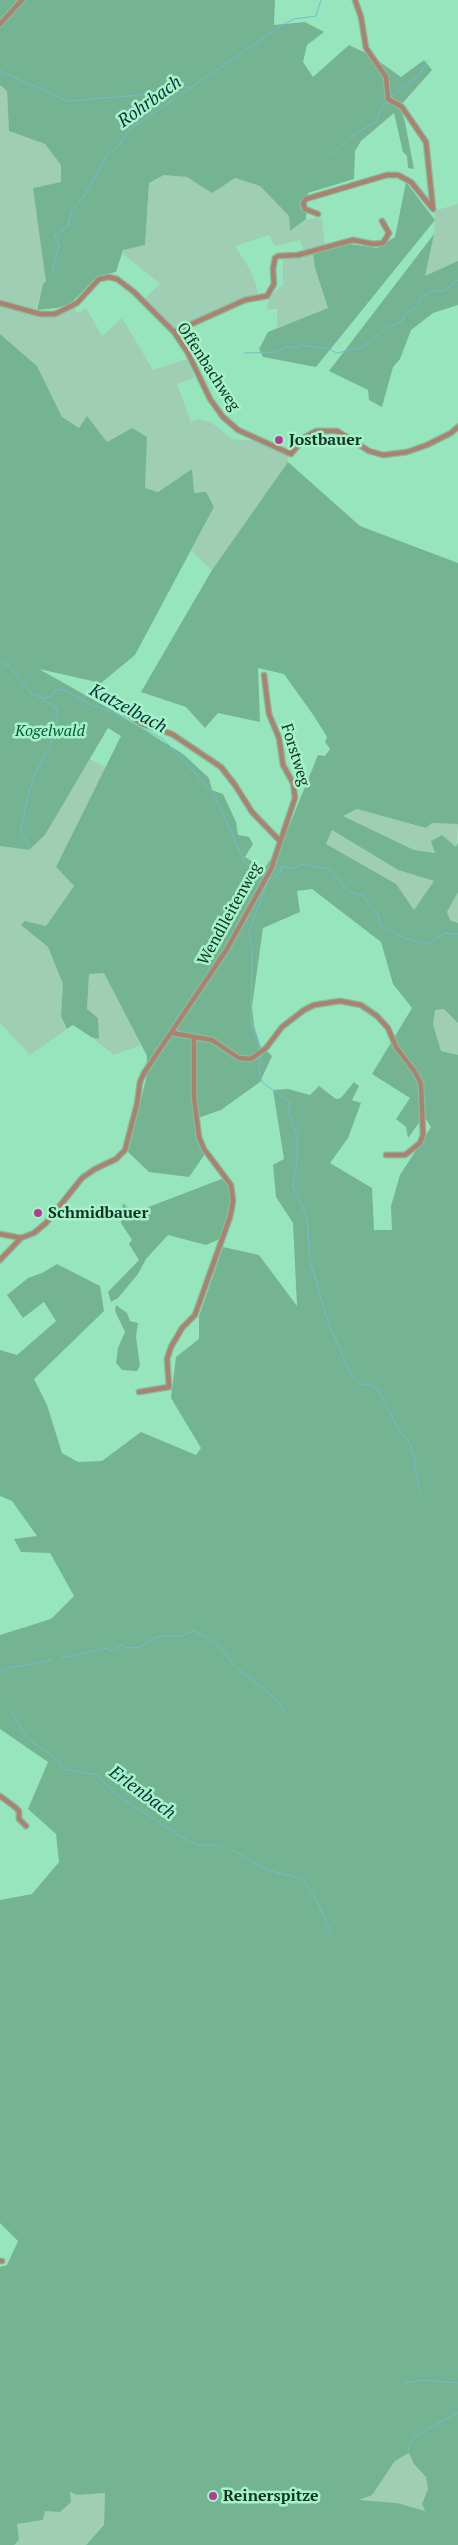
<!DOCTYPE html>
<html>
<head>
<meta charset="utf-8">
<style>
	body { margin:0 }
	canvas { display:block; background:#97e5bd }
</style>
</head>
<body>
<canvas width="458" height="2545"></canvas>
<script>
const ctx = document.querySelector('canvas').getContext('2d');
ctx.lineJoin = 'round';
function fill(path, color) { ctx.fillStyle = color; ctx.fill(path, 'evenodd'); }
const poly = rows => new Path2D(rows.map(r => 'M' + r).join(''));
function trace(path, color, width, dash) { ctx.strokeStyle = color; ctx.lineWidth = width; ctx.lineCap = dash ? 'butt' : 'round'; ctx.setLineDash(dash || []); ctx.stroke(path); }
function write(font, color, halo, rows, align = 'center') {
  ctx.font = font + ' "PT Serif",serif'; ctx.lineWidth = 5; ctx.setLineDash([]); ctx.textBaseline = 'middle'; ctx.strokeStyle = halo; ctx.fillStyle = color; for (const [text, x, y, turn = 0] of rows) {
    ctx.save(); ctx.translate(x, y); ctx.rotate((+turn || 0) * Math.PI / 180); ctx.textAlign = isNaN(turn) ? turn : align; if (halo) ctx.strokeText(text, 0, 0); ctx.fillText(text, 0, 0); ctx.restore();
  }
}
fill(poly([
	[0,85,7,91,9,131,45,144,61,165,61,182,33,188,47,282,43,285,35,312,0,302],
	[164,175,187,177,212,192,235,178,260,186,289,216,290,231,306,219,322,218,325,248,305,253,300,240,275,246,269,235,235,246,251,271,257,288,257,298,173,329,143,300,160,284,122,253,123,249,145,245,149,183],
	[458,204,458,262,424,277,435,228,434,211],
	[313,253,315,268,329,308,277,328,277,309,267,309,269,297,283,284,283,258,300,257],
	[0,305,20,312,52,317,74,308,77,313,86,308,102,336,122,318,153,370,187,359,190,362,194,378,177,384,191,422,197,419,211,422,232,439,259,441,288,455,288,462,212,570,191,551,214,507,194,494,191,470,157,492,145,488,132,428,107,442,87,416,79,428,62,417,37,366,0,334],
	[89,759,107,768,56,867,74,886,46,926,25,921,26,930,31,932,38,940,48,947,63,984,61,1016,67,1029,30,1055,0,1023,0,846,29,850,45,835],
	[357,809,426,828,432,823,458,824,456,848,436,853,414,850,343,816],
	[332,830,398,870,434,881,414,911,326,844],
	[458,892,458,923,450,920,447,912],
	[89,973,105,973,141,1045,114,1055,91,1037,99,1039,87,1009],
	[435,1009,444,1009,458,1023,458,1055,441,1051,433,1024],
	[409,2453,414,2464,426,2477,428,2489,422,2504,425,2512,397,2503,358,2501,372,2494,395,2461],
	[69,2492,77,2495,105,2493,104,2525,86,2545,14,2545,19,2540,17,2524,42,2520,45,2511]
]), '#9fceb4');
fill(poly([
	[0,0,275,0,274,25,305,22,324,32,307,45,303,62,313,77,349,45,370,55,401,77,424,60,432,70,400,106,405,122,414,169,408,168,407,156,403,152,394,113,361,141,355,151,354,179,308,193,306,219,290,231,289,216,260,186,235,178,212,193,187,177,164,175,149,183,145,245,123,250,116,272,98,276,71,303,57,308,37,310,43,284,46,282,33,188,61,182,61,165,45,144,9,131,7,91,0,85],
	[406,182,435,220,316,367,263,357,259,349,268,332,328,308,315,268,313,253,350,244,377,248,395,237],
	[434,234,425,276,458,261,458,305,433,313,411,330,400,359,393,367,382,407,369,400,368,390,329,371],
	[0,334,37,366,62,417,79,428,87,416,107,442,132,428,147,437,145,488,158,492,192,469,194,493,206,492,214,507,135,655,101,683,39,669,117,713,183,754,209,778,212,790,223,794,236,822,238,835,249,837,253,844,245,857,264,869,283,841,318,755,325,756,330,749,325,742,327,737,314,716,284,674,258,668,260,722,218,713,205,728,186,707,141,692,212,570,288,462,360,526,458,563,458,824,432,823,426,828,357,809,343,816,414,850,435,853,431,841,442,835,456,847,458,842,458,892,447,912,450,920,458,923,458,1023,444,1009,435,1010,433,1024,441,1051,458,1055,458,2545,86,2545,104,2525,105,2493,77,2495,70,2492,71,2502,60,2512,45,2511,43,2520,17,2524,19,2540,14,2545,0,2545,0,2267,7,2265,18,2241,0,2223,0,1900,32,1894,59,1862,56,1834,28,1809,48,1762,0,1729,0,1635,51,1619,74,1596,50,1553,21,1552,14,1539,37,1536,12,1501,0,1496,0,1350,17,1355,56,1321,44,1302,23,1318,7,1295,28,1278,42,1273,57,1264,100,1286,104,1311,34,1379,47,1405,62,1453,78,1462,102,1461,141,1432,196,1455,201,1448,171,1398,176,1357,199,1339,199,1316,223,1247,259,1255,297,1306,293,1223,276,1197,273,1165,284,1159,273,1090,288,1089,310,1095,319,1086,336,1099,341,1098,354,1082,359,1086,352,1100,361,1103,348,1138,330,1163,372,1188,374,1230,392,1230,391,1206,400,1175,431,1127,424,1116,408,1138,406,1127,396,1119,410,1098,372,1074,412,1008,393,984,381,942,312,889,297,891,300,912,263,928,252,1007,254,1026,261,1048,266,1050,272,1056,260,1082,221,1110,195,1119,199,1142,205,1154,189,1177,149,1172,128,1152,146,1079,147,1056,104,973,89,974,87,1009,98,1018,99,1039,91,1037,73,1025,67,1029,61,1016,63,984,48,947,21,925,25,921,46,926,74,886,56,867,121,736,108,728,45,835,29,850,0,846],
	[332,830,398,870,434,881,414,910,396,884,326,844],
	[409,2453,414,2464,426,2477,428,2489,422,2504,425,2511,397,2503,359,2500,372,2495,395,2461],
	[224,1178,230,1190,231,1203,220,1239,206,1245,168,1235,146,1259,138,1274,118,1298,111,1302,108,1292,139,1260,129,1244,132,1240,121,1223,123,1203,133,1213],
	[116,1305,127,1313,130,1321,138,1323,136,1337,140,1366,137,1371,122,1370,116,1363,118,1348,125,1332,115,1311]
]), '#75b493');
trace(poly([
	[0,71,68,101,152,94,181,86,188,88],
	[391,97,418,76,428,61],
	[331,155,351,136,376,122,382,107,388,100],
	[52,273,59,246,55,236,68,226,72,210,84,196,107,155,120,144,130,129,284,24,294,19,316,16,321,0],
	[244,353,277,352,285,346,294,348,301,345,329,349,337,353,359,348,373,340,386,328,402,321,406,313,414,310,421,297,436,290,444,291,458,280],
	[0,661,10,667,32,694,43,698,50,697,56,690,63,689,93,706,109,711,163,739,214,794,245,863,266,876],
	[30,849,21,831,25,808,33,778,50,746,58,718,56,708,43,699],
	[270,877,273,879,281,872,280,868,283,867,294,869,300,864,329,869,350,892,363,896,378,914,380,925,405,938,422,943],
	[425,943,428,944,445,933,458,934],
	[260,1050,251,1022,252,950,249,932,269,878],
	[261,1055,259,1071,262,1082,289,1102,289,1114,297,1136,297,1160,293,1187,307,1217,310,1260,327,1319,349,1371,361,1384,374,1386,378,1390,400,1432,409,1442,415,1458,414,1464,421,1496],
	[61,1658,107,1648,112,1651,122,1645,125,1648,141,1647,148,1641,160,1636,180,1636,194,1631,217,1644,236,1667,277,1700,284,1711],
	[0,1673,9,1668,52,1660],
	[0,1703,3,1706],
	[11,1710,27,1738,59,1761,64,1769,97,1775,118,1796,187,1840,197,1845,216,1845,222,1848],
	[232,1850,268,1870,302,1879,314,1896,332,1934],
	[405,2383,423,2380,458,2383],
	[408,2451,410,2442,420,2433,458,2413]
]), '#71bcd4', 1);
const minor = poly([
	[355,0,361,17,366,48,386,77,388,99,402,107,426,142,433,209],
	[0,24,22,0],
	[318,214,305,209,303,203,306,199,387,175,398,175,411,182,433,209],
	[0,303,40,314,55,314,77,303,99,279,109,277,117,279,134,292,174,332,188,353,210,399,223,417,238,430,291,454,305,437,316,431,337,431,369,451,383,455,407,452,427,445,451,433,458,427],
	[174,332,245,300,267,296,274,284,273,269,275,258,278,256,298,255,353,240,373,244,383,243,389,233,382,221],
	[110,702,142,724,172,734,221,767,235,785,252,812,279,840],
	[172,1033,212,1040,239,1058,251,1059,266,1048,282,1027,304,1010,314,1005,340,1001,361,1005,377,1016,388,1028,396,1047,415,1072,421,1084,423,1135,420,1143,405,1155,386,1155],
	[0,1234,21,1238,34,1233,46,1223,82,1178,95,1169,116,1159,125,1150,137,1104,140,1082,144,1073,227,949,271,869,295,798,293,783,283,765,279,738,269,714,264,675],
	[0,1260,21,1238],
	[139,1392,169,1387,167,1359,171,1347,182,1328,195,1315,230,1217,233,1201,231,1185,204,1149,199,1137,194,1098,194,1037],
	[0,1796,15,1807,19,1811,19,1819,26,1826],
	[0,2261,2,2261]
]);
trace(minor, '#7dc19e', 7);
trace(minor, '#af806f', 4.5);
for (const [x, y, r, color] of [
	[279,440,5,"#b43d93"],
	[38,1213,5,"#b43d93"],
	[213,2496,5,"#b43d93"]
]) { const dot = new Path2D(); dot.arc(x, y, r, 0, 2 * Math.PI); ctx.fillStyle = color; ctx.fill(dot); trace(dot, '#a4f3c9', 2); }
write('16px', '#133324', '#a4f3c9', [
	["Offenbachweg",208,367,57],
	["Forstweg",295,755,73],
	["Wendlleitenweg",230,914,-61]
]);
write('bold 16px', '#133324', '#a4f3c9', [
	["Jostbauer",289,440],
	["Schmidbauer",48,1213],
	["Reinerspitze",223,2496]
], 'left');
write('italic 16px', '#085a3b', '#a4f3c9', [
	["Kogelwald",50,731]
]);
write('italic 18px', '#0a2f3a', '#a4f3c9', [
	["Rohrbach",150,102,-36],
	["Katzelbach",128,709,28],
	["Erlenbach",142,1793,36]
]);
</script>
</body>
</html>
